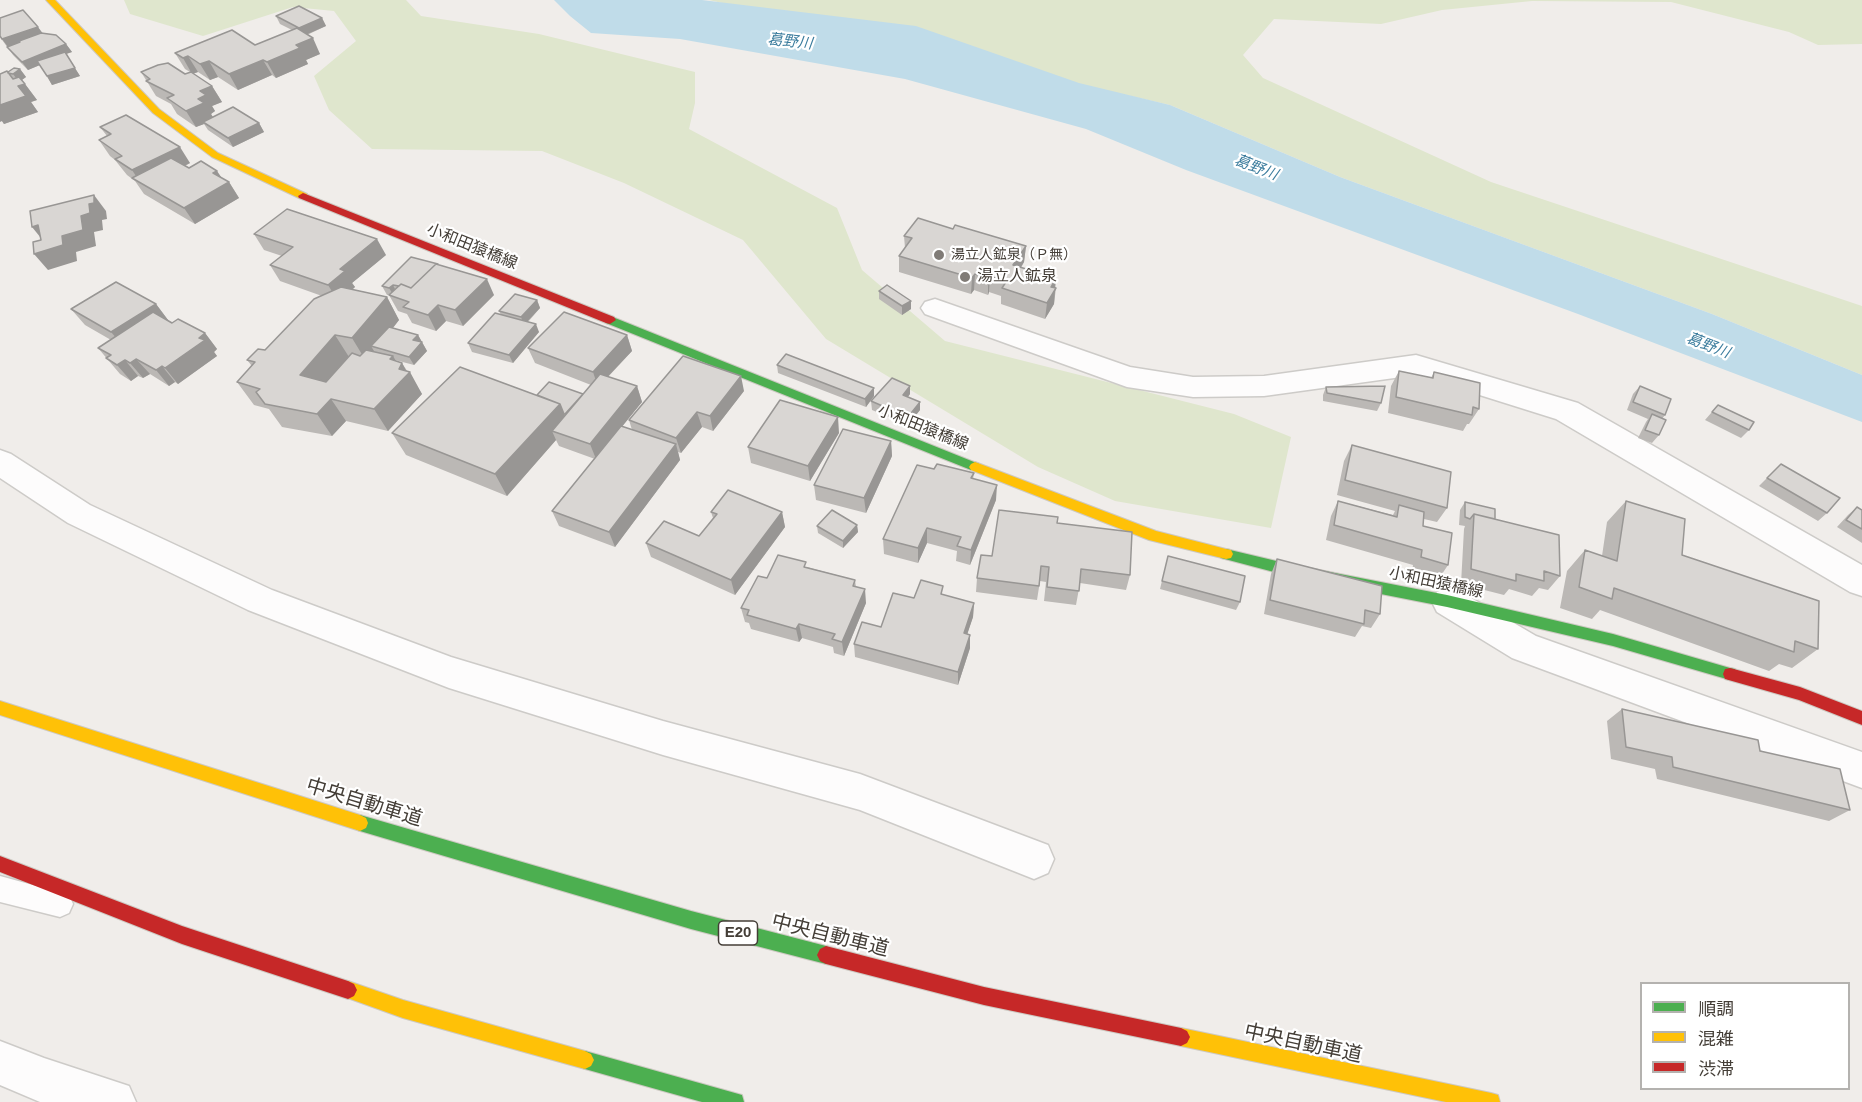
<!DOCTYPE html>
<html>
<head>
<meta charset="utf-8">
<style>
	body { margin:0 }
	#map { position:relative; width:1862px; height:1102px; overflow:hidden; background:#f0edea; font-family:Helvetica,"Noto Sans JP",sans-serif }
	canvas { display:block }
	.legend { position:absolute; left:1640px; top:982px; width:210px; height:108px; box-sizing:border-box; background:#fff; border:2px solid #b4b2af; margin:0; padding:8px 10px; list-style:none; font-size:18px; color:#443e37 }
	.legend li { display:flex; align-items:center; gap:12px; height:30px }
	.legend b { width:30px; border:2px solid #b4b2af }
</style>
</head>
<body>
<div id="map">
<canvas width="1862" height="1102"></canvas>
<ul class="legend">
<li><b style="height:8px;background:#4caf50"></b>順調</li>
<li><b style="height:8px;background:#ffc107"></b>混雑</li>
<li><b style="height:8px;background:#c62828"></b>渋滞</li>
</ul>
</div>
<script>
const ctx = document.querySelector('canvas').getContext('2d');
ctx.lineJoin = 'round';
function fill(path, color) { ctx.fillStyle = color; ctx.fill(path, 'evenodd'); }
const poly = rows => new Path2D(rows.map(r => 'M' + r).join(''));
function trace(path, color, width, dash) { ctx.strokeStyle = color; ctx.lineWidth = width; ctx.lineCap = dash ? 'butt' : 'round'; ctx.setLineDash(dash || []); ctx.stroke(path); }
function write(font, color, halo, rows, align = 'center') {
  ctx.font = font + ' Helvetica,"Noto Sans JP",sans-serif'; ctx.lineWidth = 4.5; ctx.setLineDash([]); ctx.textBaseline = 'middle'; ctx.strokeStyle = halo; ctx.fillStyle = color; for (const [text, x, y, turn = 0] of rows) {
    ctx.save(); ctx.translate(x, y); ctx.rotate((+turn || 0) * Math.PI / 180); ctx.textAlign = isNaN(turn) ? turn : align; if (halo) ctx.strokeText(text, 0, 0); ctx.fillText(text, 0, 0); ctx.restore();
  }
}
fill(poly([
	[124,0,406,0,421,16,539,34,695,72,695,103,689,129,837,208,862,270,945,341,1234,414,1291,437,1271,528,1115,501,1038,467,826,339,743,240,624,183,542,151,372,149,329,110,314,76,356,41,334,11,293,7,203,36,130,14],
	[709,0,1862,0,1862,44,1818,45,1789,32,1671,2,1532,1,1442,10,1381,24,1274,19,1243,55,1263,78,1491,182,1862,306,1862,375,1712,314,1340,177,1170,105]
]), '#dfe6cd');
fill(poly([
	[554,0,702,0,916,26,1079,83,1170,105,1340,177,1712,314,1862,375,1862,422,1578,314,1186,170,1086,129,905,79,680,39,591,33,570,16]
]), '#c0dce9');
const lane = poly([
	[0,876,69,895,73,904,69,913,60,917,0,902,0,876]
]);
const street = poly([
	[935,299,1130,367,1193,377,1264,376,1416,355,1578,403,1862,565,1862,596,1850,592,1556,419,1416,375,1264,396,1193,397,1127,387,925,314,921,308,925,302,935,299],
	[0,450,11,454,90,505,272,590,451,657,663,721,860,774,1048,845,1054,859,1048,873,1034,879,860,810,663,755,449,688,248,610,68,523,0,478,0,450],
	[1449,588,1461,592,1536,636,1862,752,1862,788,1512,658,1437,612,1432,602,1437,592,1449,588],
	[0,1041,44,1058,129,1086,136,1102,40,1102,0,1085,0,1041]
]);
const fast = poly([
	[610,316,979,464,981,467,979,470,971,470,606,323,604,320,610,316],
	[1226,549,1289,564,1447,595,1613,634,1730,668,1735,669,1737,674,1735,679,1730,680,1613,646,1447,607,1289,576,1221,558,1219,554,1221,550,1226,549],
	[360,815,691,911,826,946,832,949,835,955,832,961,826,964,691,929,360,831,354,828,352,823,354,818,360,815],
	[585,1051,735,1093,742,1095,744,1102,702,1102,585,1069,579,1066,576,1060,579,1054,585,1051]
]);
const slow = poly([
	[46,0,55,0,159,109,218,153,307,194,307,198,299,198,212,157,153,113,46,0],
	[975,462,1156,531,1226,549,1231,550,1233,554,1231,558,1226,559,1149,540,971,470,969,467,971,464,975,462],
	[0,701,360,815,366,818,368,823,366,828,360,831,0,715,0,701],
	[348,981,403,1000,585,1051,591,1054,594,1060,591,1066,585,1069,403,1018,342,996,339,990,342,984,348,981],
	[1181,1028,1491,1093,1498,1095,1500,1102,1446,1102,1181,1046,1175,1043,1172,1037,1175,1031,1181,1028]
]);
const jam = poly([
	[303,193,614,317,616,320,610,324,606,323,299,198,298,196,303,193],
	[1730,668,1800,687,1862,711,1862,725,1799,700,1725,679,1723,674,1725,669,1730,668],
	[0,856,182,926,348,981,354,984,357,990,354,996,348,999,182,944,0,872,0,856],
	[826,946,984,987,1181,1028,1187,1031,1190,1037,1187,1043,1181,1046,984,1005,826,964,820,961,817,955,820,949,826,946]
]);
trace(lane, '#cdcbc8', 3);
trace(street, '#cdcbc8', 3);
trace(fast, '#cdc9c2', 2);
trace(slow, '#cdc9c2', 2);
trace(jam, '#cdc9c2', 2);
fill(lane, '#fdfcfc');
fill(street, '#fdfcfc');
fill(fast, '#4caf50');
fill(slow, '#ffc107');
fill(jam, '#c62828');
fill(poly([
	[276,16,322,18,326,26,307,35,320,54,306,60,308,64,276,78,272,75,238,90,218,77,210,80,198,72,193,74,212,86,222,102,212,106,215,111,211,114,213,117,259,123,264,132,233,147,208,130,204,124,196,127,177,114,171,104,156,96,141,72,185,74,190,72,185,69,175,53,255,45,292,30,280,24],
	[38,27,42,34,66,44,72,52,66,54,80,76,52,85,40,65,28,70,13,55,0,37],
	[20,69,26,77,22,80,37,100,31,102,38,112,4,124,2,121,2,73,8,72],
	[100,127,190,163,185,166,189,168,222,178,229,182,239,198,195,224,144,194,135,181,127,175,115,160,110,156,99,140,107,136],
	[953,229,1026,246,1024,262,1021,268,1056,288,1054,304,1045,319,1001,304,1001,296,989,292,988,295,974,290,971,294,899,272,899,256,905,248,904,236],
	[254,234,386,255,352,283,355,287,352,290,387,297,399,320,393,328,418,335,427,351,414,365,395,360,396,361,402,363,422,394,388,431,346,421,332,436,282,427,269,409,254,405,237,382,252,366,247,360,265,350,322,296,280,281,270,265,282,256,264,250],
	[439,265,494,295,463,326,446,321,436,331,412,323,407,314,398,311,389,295,387,295,382,286],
	[879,291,911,309,902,315,879,299],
	[537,300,540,308,528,322,539,332,513,363,472,352,468,343,501,315,499,311],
	[156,304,168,320,167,320,172,323,205,333,217,349,214,352,217,356,178,384,175,382,169,386,150,374,143,378,138,376,131,381,120,374,98,348,111,340,85,325,71,309],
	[627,335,632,351,608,377,637,386,642,402,622,426,632,430,629,420,744,391,713,431,702,427,681,453,678,452,680,460,615,547,559,526,552,511,595,459,559,446,556,440,507,496,406,455,392,433,537,395,583,394,591,385,535,363,528,348],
	[777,365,874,388,874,396,866,407,778,373],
	[1399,371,1431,378,1434,372,1479,409,1469,424,1467,424,1463,431,1388,413,1391,386],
	[1640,386,1665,415,1662,419,1659,435,1652,443,1638,438,1646,422,1648,419,1627,410,1633,394],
	[1326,387,1381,403,1377,411,1323,401,1323,395],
	[910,394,908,397,920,410,908,425,872,410,871,401],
	[1718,405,1749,430,1741,438,1705,420],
	[839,433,810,481,751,463,748,447],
	[891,441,892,456,866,513,816,500,814,485],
	[1352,445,1447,508,1437,522,1424,519,1423,526,1448,565,1438,580,1412,572,1413,565,1326,540,1331,516,1338,501,1393,515,1395,511,1337,495,1344,461],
	[1781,464,1827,513,1818,521,1759,486],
	[934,469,974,473,973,479,996,500,970,565,956,561,957,551,927,543,918,563,884,554,883,539],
	[1626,501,1682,555,1818,649,1792,668,1779,664,1769,671,1600,610,1592,619,1560,608,1567,571,1585,550,1602,556,1607,522],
	[1465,502,1495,519,1560,576,1548,590,1539,588,1532,596,1509,589,1504,595,1461,584,1464,529,1465,526,1459,525,1460,510],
	[1857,507,1862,510,1862,543,1837,527,1848,515],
	[711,512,782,512,785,527,735,595,651,557,646,543,699,536,713,518],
	[1057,523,1130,575,1126,590,1080,583,1076,605,1044,601,1046,582,1040,581,1037,600,976,592,977,578,992,556],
	[857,525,858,532,843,548,818,533,817,526],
	[1168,556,1240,602,1236,610,1160,589],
	[1277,559,1380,614,1371,628,1362,626,1355,637,1264,614,1271,574],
	[807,567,855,580,856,587,866,603,844,656,834,653,833,647,802,638,799,642,751,629,749,623,745,622,741,608,767,578],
	[943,595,974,603,973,617,967,634,970,648,958,685,855,657,854,644,881,627,914,598],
	[1622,709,1850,810,1829,821,1657,779,1655,769,1611,759,1607,721]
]), '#bbb8b5');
fill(poly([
	[322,18,326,26,303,36,299,28],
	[38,27,44,35,8,47,2,39],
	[313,38,320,54,306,60,308,64,276,78,267,62,296,45],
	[66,44,72,52,66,54,80,76,52,85,47,76,66,54,28,70,22,62],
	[188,56,198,72,192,74,183,58],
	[263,60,272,75,238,90,229,74],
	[209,61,218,77,210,80,200,64],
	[20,69,26,77,19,82,13,74],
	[25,84,37,100,31,102,38,112,4,124,2,121,0,122,0,105,18,86],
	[212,86,222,102,212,106,215,111,211,114,214,119,203,122,204,124,196,127,186,111,198,99,200,91],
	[259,123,264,132,233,147,228,138],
	[180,147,190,163,146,185,140,182,132,170],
	[217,171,226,184,229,182,239,198,195,224,184,208,213,173],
	[94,195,106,211,107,219,102,220,103,230,94,232,96,246,76,252,77,261,48,270,34,254,62,236,81,216,89,204],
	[38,225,45,243,32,227],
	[377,239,386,255,352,283,355,287,338,301,328,285,340,269],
	[1026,246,1024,262,1012,281,1013,265],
	[975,274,974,290,971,294,972,278],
	[990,276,989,292,988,295,988,278],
	[1056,278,1054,304,1045,319,1047,303,1051,287],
	[487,279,494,295,463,326,455,310],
	[393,285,397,293,394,296,389,288],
	[387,297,399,320,377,348,371,346,374,351,366,361,352,338],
	[537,300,540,308,524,325,521,317],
	[911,301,911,309,902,315,902,306],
	[156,304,168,320,125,348,111,332],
	[438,305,446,321,436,331,428,315],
	[536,324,539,332,513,363,509,355],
	[205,333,217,349,214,352,217,356,178,384,165,368],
	[335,335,349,357,316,398,300,375],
	[418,335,427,351,414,365,409,357,413,340],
	[627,335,632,351,598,387,593,372],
	[393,356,400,368,402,363,408,374,410,372,422,394,388,431,374,409,390,359],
	[136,359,150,374,143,378,130,363],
	[125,360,138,376,131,381,117,365],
	[162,366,175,382,169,386,156,370],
	[741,376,744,391,713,431,710,416],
	[637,386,642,402,596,459,590,444],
	[910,386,910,394,903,403,903,395],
	[874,388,874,396,866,407,865,399],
	[331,399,346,421,332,436,317,414],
	[920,402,920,410,908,425,908,417],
	[560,404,569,426,552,431,556,440,507,496,495,474],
	[697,412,702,427,681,453,676,438],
	[838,417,839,433,810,481,808,466],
	[891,441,892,456,866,513,864,498],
	[676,444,680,460,615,547,609,532],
	[997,485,996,500,970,565,971,550],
	[782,512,785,527,735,595,731,580],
	[857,525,858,532,843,548,843,541],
	[927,528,927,543,918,563,918,548],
	[865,589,866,603,844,656,842,642],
	[974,603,973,617,963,647,964,633],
	[799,624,802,638,799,642,796,629],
	[970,635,970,648,958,685,958,672]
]), '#989694');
const building = poly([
	[299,6,322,18,299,28,276,16,299,6],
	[23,10,38,27,2,39,0,36,0,18,23,10],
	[297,28,313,38,296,45,300,48,267,62,263,60,229,74,209,61,200,64,188,56,183,58,175,53,232,30,255,45,297,28],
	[41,33,56,35,66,44,22,62,7,47,20,42,19,41,41,33],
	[65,52,75,68,47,76,37,61,65,52],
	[168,63,185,74,191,72,212,86,200,91,206,95,198,99,204,103,186,111,167,98,174,95,146,81,150,79,141,72,158,65,168,63],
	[14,68,20,69,13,74,8,73,8,72,14,68],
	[7,71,13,79,19,77,25,84,18,86,26,96,0,105,0,74,7,71],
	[233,107,259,123,228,138,203,122,233,107],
	[126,115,180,147,132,170,115,159,122,156,99,140,111,134,100,127,126,115],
	[171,158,189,168,201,161,217,171,213,173,229,182,184,208,132,178,171,158],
	[94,195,94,203,89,204,90,213,81,216,83,230,62,236,63,245,34,254,33,242,41,240,38,225,32,227,30,211,94,195],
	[287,209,377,239,340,269,345,271,328,285,270,265,293,247,254,234,287,209],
	[918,218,953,229,955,225,1026,246,1013,265,1056,278,1051,287,1056,288,1047,303,1002,288,1006,282,990,276,988,278,975,274,972,278,899,256,912,238,904,236,918,218],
	[411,257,438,264,436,264,411,288,401,284,399,286,393,285,389,288,382,286,411,257],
	[436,264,487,279,455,310,438,305,428,315,403,307,409,302,389,295,401,284,411,288,436,264],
	[116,282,156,304,111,332,71,309,116,282],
	[887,285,911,301,902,306,879,291,887,285],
	[341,287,387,297,352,338,335,335,300,375,326,382,352,353,360,356,366,350,393,356,390,359,402,363,399,369,410,372,374,409,331,399,317,414,265,404,256,392,260,389,237,382,255,362,247,360,258,349,265,350,314,299,341,287],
	[515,294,537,300,521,317,499,311,515,294],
	[153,312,172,323,178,319,205,333,199,338,205,340,165,368,162,366,156,370,136,359,130,363,125,360,117,365,106,358,111,355,98,348,153,312],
	[564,312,627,335,593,372,528,348,564,312],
	[495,313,536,324,509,355,468,343,495,313],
	[389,327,418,335,413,340,422,342,409,357,371,346,389,327],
	[786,354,874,388,865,399,777,365,786,354],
	[683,356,741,376,710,416,697,412,676,438,629,420,683,356],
	[460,367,560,404,495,474,392,433,460,367],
	[1399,371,1433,378,1434,372,1480,383,1479,409,1473,407,1472,415,1396,397,1399,371],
	[600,374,637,386,590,444,552,431,600,374],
	[892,378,910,386,903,395,920,402,908,417,871,401,892,378],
	[549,382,583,394,565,414,564,414,560,404,537,395,549,382],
	[1385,386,1381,403,1327,393,1326,387,1385,386],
	[1640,386,1671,399,1665,415,1633,402,1640,386],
	[780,400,838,417,808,466,748,447,780,400],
	[1718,405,1754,422,1749,430,1712,412,1718,405],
	[1652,414,1666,420,1659,435,1645,430,1652,414],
	[621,426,676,444,609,532,552,511,621,426],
	[843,429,891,441,864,498,814,485,843,429],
	[1352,445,1451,472,1447,508,1345,480,1352,445],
	[937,464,974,473,971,478,997,485,971,550,957,546,961,537,927,528,918,548,883,539,917,465,934,469,937,464],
	[1781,464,1840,498,1827,513,1767,478,1781,464],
	[728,490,782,512,731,580,646,543,664,521,699,536,717,514,711,512,728,490],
	[1338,501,1397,517,1399,505,1424,512,1423,526,1452,533,1448,565,1421,557,1422,550,1334,525,1338,501],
	[1626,501,1685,519,1682,555,1819,601,1818,649,1795,641,1794,652,1614,588,1612,599,1579,587,1585,550,1617,561,1626,501],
	[1465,502,1495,509,1495,519,1474,514,1470,519,1465,517,1465,502],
	[1857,507,1862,510,1862,529,1846,520,1857,507],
	[832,510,857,525,843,541,817,526,832,510],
	[999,510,1058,517,1057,523,1132,532,1130,575,1081,569,1079,591,1047,587,1049,567,1041,566,1039,586,977,578,981,555,992,556,999,510],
	[1474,514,1559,535,1560,576,1544,571,1544,581,1516,574,1516,581,1471,569,1474,514],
	[778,555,806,562,804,567,855,580,853,586,865,589,842,642,832,639,835,634,799,624,796,629,747,615,749,610,741,608,758,576,767,578,778,555],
	[1168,556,1245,576,1240,602,1162,581,1168,556],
	[1277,559,1382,586,1380,614,1365,610,1364,624,1270,600,1277,559],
	[921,580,943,586,941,594,974,603,964,633,970,635,958,672,854,644,862,622,881,627,893,593,914,598,921,580],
	[1622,709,1758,740,1760,751,1840,769,1850,810,1673,767,1672,757,1626,747,1622,709]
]);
fill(building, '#d9d6d3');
trace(building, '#989694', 1.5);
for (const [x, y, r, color] of [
	[939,255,6,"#807b76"],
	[965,277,6,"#807b76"]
]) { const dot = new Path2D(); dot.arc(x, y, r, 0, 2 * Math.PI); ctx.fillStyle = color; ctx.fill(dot); trace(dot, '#fff', 2); }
write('14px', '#443e37', '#fff', [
	["湯立人鉱泉（Ｐ無）",951,255]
], 'left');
write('italic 15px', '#3b7c9d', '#fff', [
	["葛野川",790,42,6],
	["葛野川",1256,168,21],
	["葛野川",1708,346,21]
]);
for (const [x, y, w] of [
	[738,933,39]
]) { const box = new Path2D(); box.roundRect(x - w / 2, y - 12, w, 24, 4.5); ctx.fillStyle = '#fff'; ctx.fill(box); trace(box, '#443e37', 1.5); }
write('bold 15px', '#443e37', null, [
	["E20",738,933]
]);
write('16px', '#443e37', '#fff', [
	["小和田猿橋線",472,247,22],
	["小和田猿橋線",923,428,22],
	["小和田猿橋線",1436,583,12]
]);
write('16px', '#443e37', '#fff', [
	["湯立人鉱泉",977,277]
], 'left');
write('20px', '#443e37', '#fff', [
	["中央自動車道",364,803,17],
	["中央自動車道",830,936,14],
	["中央自動車道",1303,1044,12]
]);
</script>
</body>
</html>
